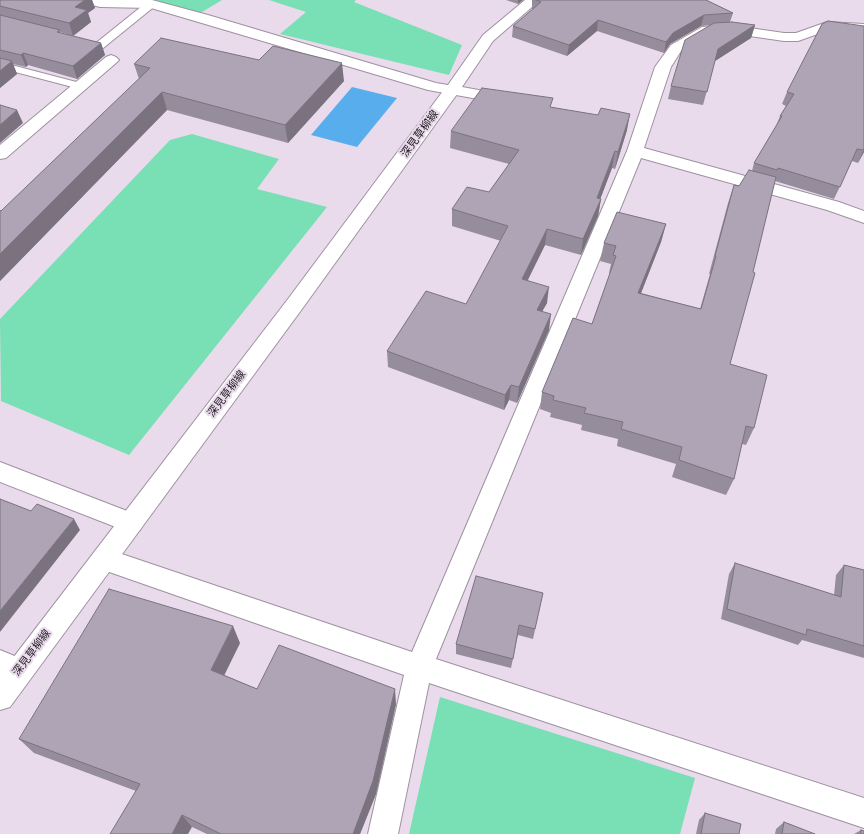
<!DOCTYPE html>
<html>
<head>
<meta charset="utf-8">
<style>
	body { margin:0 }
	canvas { display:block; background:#e9dbeb }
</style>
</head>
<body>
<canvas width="864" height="834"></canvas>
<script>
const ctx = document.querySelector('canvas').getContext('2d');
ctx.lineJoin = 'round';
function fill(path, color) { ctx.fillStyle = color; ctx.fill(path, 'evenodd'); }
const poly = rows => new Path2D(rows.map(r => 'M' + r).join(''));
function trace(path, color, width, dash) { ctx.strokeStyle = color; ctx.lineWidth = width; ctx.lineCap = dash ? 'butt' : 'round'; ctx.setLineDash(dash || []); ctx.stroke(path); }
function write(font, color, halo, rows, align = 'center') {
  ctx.font = font + ' Helvetica,"Noto Sans JP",sans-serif'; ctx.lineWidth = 4; ctx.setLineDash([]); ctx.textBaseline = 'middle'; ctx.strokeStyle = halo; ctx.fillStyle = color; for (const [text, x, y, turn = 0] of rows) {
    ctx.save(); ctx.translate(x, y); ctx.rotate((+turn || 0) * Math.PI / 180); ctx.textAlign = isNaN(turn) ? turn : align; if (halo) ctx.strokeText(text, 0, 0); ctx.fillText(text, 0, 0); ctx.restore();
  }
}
fill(poly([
	[100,0,222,0,197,15],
	[269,0,356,0,354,2,462,45,449,75,280,34,306,12],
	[192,134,279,159,257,189,327,207,129,455,1,401,0,319,170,140],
	[440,697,695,778,680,834,409,834]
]), '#79dfb4');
fill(poly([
	[352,87,397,98,357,147,311,135]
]), '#58aeed');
const service = poly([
	[151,1,156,4,155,6,102,49,94,49,79,45,78,43,83,40,96,43,147,2,151,1],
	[0,62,84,84,86,86,84,88,80,89,0,68,0,62]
]);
const minor = poly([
	[82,0,152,0,208,15,436,83,448,85,483,35,525,0,540,0,493,41,462,87,512,96,514,99,512,102,506,104,428,90,151,8,100,7,84,3,82,0],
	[827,22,864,24,864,32,829,30,798,41,784,41,729,33,710,34,681,51,671,67,644,148,839,202,864,211,864,223,827,210,641,158,436,659,864,798,864,828,429,683,398,834,368,834,404,675,95,567,92,559,95,551,104,548,412,652,627,151,655,67,671,45,702,27,729,25,784,33,796,33,827,22],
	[111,55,116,57,119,60,116,63,6,158,0,159,0,145,106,57,111,55],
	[0,462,140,516,143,523,140,530,131,533,0,482,0,462],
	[0,650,29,662,32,671,29,680,19,684,0,676,0,650]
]);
const tertiary = poly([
	[452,85,458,87,460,90,302,309,10,707,0,710,0,675,288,299,446,87,452,85]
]);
trace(service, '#9e91a0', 2);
trace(minor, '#9e91a0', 2);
trace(tertiary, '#9e91a0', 2);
fill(service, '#fff');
fill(minor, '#fff');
fill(tertiary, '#fff');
fill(poly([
	[0,0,92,0,95,8,88,13,91,22,73,36,60,32,61,33,101,43,105,55,77,79,28,65,26,67,13,64,17,74,0,88],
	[506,0,523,0,518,4],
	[532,0,706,0,733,13,730,22,755,25,751,38,715,61,703,105,668,99,671,86,710,25,701,26,670,44,664,53,597,31,567,56,512,37,513,26,532,10],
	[822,24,864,152,858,163,852,161,834,199,775,181,730,364,754,428,746,445,742,444,734,479,726,495,672,477,676,464,617,446,618,439,581,430,582,425,550,417,551,413,540,409,542,392,592,324,610,273,609,273,611,264,600,261,604,243,666,224,661,242,641,293,700,309,710,274,709,274,728,203,734,185,739,186,752,171,754,163,776,126,780,116,786,106,782,104,787,92],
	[134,64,344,81,288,143,167,110,0,281,0,210,1,211,139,79],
	[552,107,627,130,615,169,612,168,600,199,601,199,598,216,581,255,545,245,528,280,547,303,542,311,549,330,517,403,509,400,504,410,388,367,387,351,466,304,501,241,452,226,452,209,489,192,509,164,450,148,451,131],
	[735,563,834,595,836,575,844,565,864,570,864,658,802,640,798,645,721,619,729,574],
	[543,593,533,639,518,635,511,668,456,654,456,644],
	[240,643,224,675,257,689,396,704,376,794,360,834,207,834,192,827,136,791,34,753,19,739],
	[705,813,739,834,696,834,699,820],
	[784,822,815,834,775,834,776,829],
	[861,830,864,834,854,834]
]), '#968d9c');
fill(poly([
	[85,0,92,0,95,8,88,13,91,22,73,36,69,23,75,7],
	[518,0,523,0,518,4],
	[704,15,701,26,670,44,664,53,666,42,673,33],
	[598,20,597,31,567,56,569,45],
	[755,25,751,38,715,61,718,49],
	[101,43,105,55,77,79,73,66],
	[23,53,28,65,26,67,21,55],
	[12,61,17,74,0,88,0,71],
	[342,63,344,81,288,143,285,125],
	[162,92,167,110,0,281,0,254],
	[17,110,23,123,0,143,0,125],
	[630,114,627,130,615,169,618,152],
	[864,149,864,152,858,163],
	[615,151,612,168,595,213,601,199,598,216,581,255,583,239,597,198],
	[666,224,661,242,634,311,638,293],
	[547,229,545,245,520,295,522,279],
	[549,287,547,303,534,326,537,310],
	[551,314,549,330,517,403,519,387],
	[511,385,509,400,504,410,505,395],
	[74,519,80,530,0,632,0,611],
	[233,626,240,643,219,686,211,670],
	[395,689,396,704,376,794,360,834,353,834],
	[182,815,192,827,188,834,172,834]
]), '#7a737f');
const building = poly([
	[0,0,85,0,75,7,87,10,69,23,0,6,0,0],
	[536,0,706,0,733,13,704,15,673,33,666,42,598,20,569,45,513,26,541,2,536,0],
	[0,15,60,30,57,32,101,43,73,66,23,53,21,55,0,50,0,15],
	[828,21,864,26,864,149,863,150,857,149,840,187,778,168,777,170,754,163,782,116,780,116,794,94,787,92,822,24,828,21],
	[732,22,755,25,718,49,707,92,671,86,685,40,714,23,732,22],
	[161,38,259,60,273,46,342,63,285,125,162,92,0,254,0,210,1,211,150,68,134,64,161,38],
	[0,58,12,61,0,71,0,58],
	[482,88,553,98,550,107,598,115,601,108,630,114,618,152,615,151,597,198,601,199,583,239,547,229,522,279,549,287,537,310,551,314,519,387,511,385,505,395,387,351,426,291,466,304,508,226,452,209,467,187,489,192,519,150,451,131,482,88],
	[0,105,17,110,0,125,0,105],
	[749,170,776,177,753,272,755,273,730,364,767,375,754,428,746,426,734,479,679,460,682,447,621,429,623,422,584,413,586,408,553,400,554,396,542,392,573,318,592,324,616,256,613,255,616,246,604,243,617,212,666,224,638,293,701,309,716,256,715,256,734,185,739,186,749,170],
	[0,499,31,511,37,504,74,519,0,611,0,499],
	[735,563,841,597,844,565,864,570,864,646,807,629,806,635,727,609,735,563],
	[476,576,543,593,535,629,519,625,513,659,456,644,476,576],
	[109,589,233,626,211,670,257,689,279,645,395,689,373,781,353,834,221,834,182,815,172,834,110,834,140,784,19,739,109,589],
	[705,813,741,824,739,834,701,834,705,813],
	[784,822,815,834,782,834,784,822],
	[861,830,864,831,864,834,861,834,861,830]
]);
fill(building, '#aea4b5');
trace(building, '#7a737f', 1);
write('11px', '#211c21', '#e9dbeb', [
	["深見草柳線",420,134,-54],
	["深見草柳線",227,394,-53],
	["深見草柳線",32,653,-53]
]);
</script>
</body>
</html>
